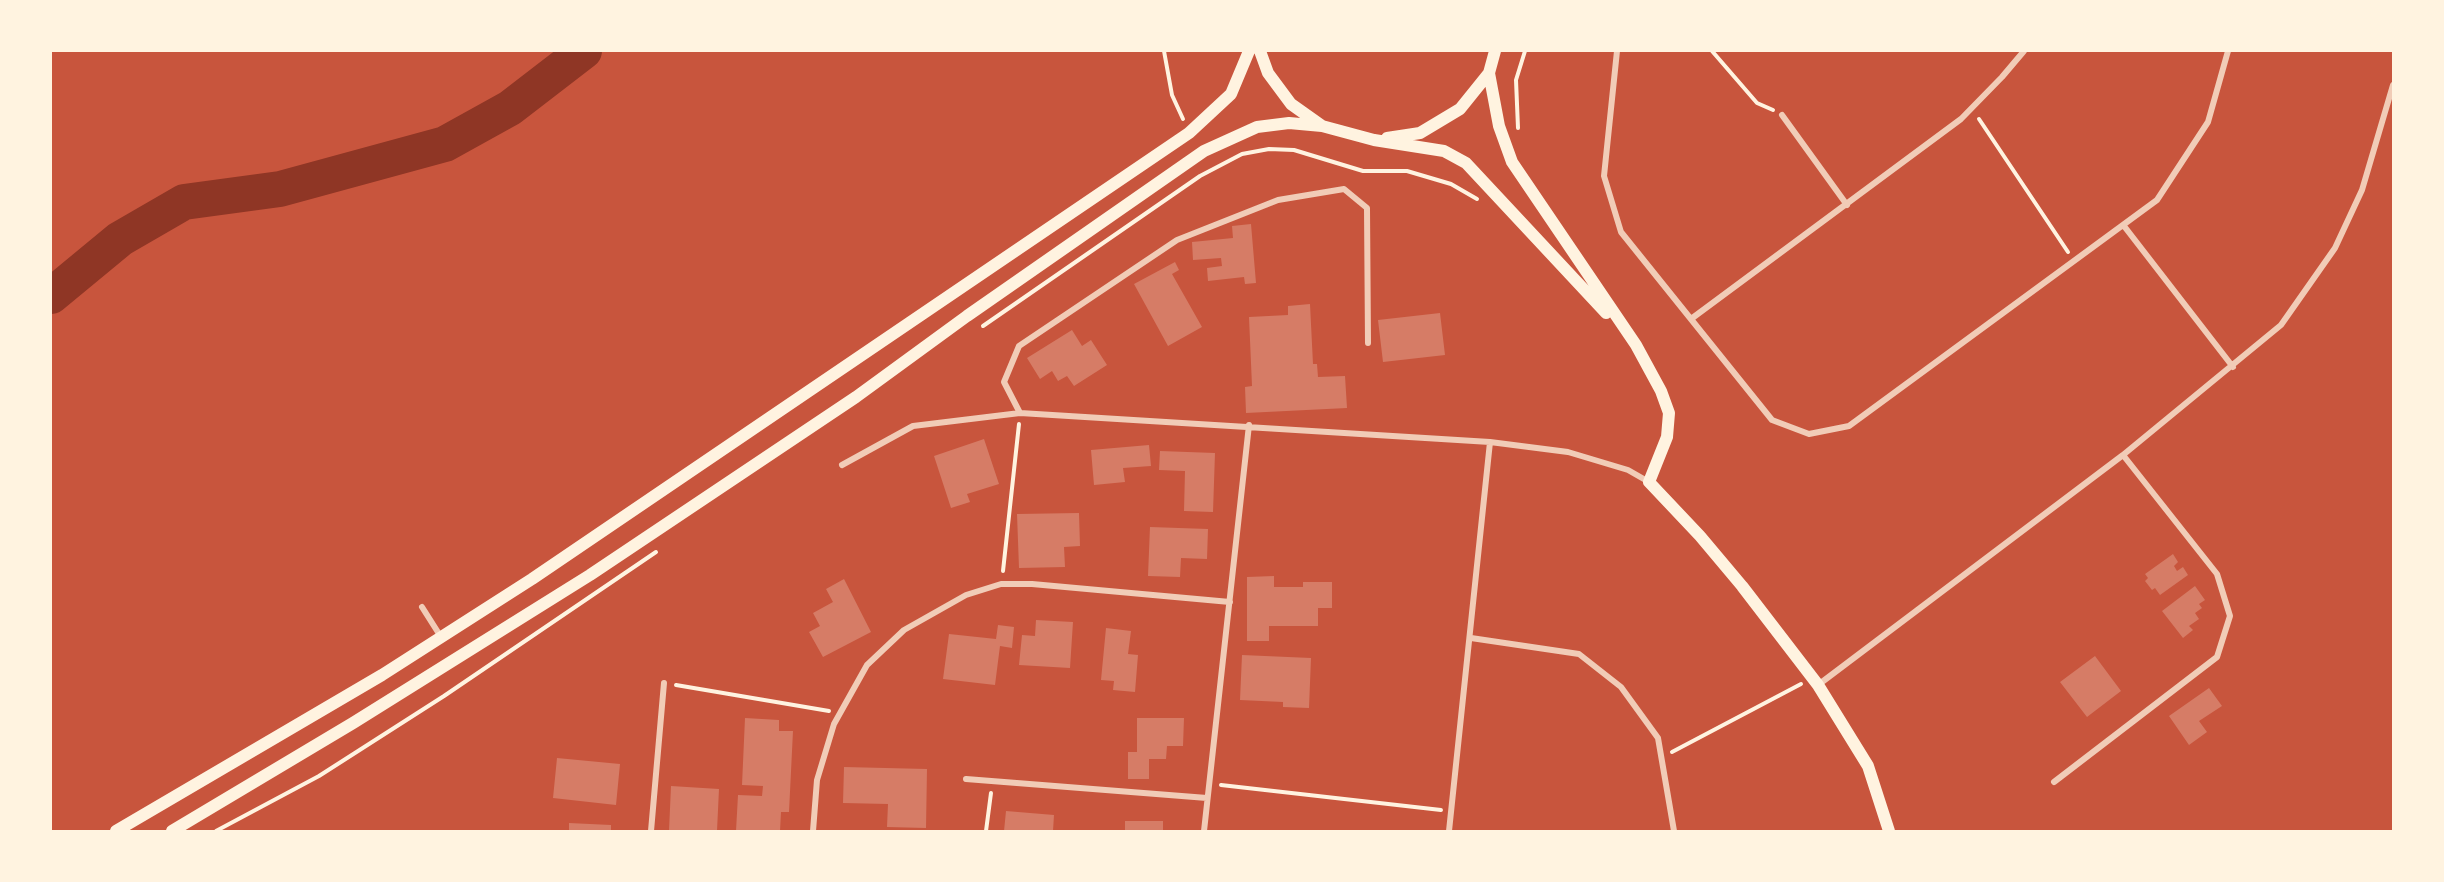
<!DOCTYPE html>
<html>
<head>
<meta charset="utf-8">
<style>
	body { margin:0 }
	#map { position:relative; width:2444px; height:882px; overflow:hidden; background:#c8553d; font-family:"Alegreya Sans",sans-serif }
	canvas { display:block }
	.frame { position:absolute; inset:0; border:52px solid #fff3e0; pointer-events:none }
</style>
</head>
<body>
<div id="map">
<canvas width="2444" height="882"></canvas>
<div class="frame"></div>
</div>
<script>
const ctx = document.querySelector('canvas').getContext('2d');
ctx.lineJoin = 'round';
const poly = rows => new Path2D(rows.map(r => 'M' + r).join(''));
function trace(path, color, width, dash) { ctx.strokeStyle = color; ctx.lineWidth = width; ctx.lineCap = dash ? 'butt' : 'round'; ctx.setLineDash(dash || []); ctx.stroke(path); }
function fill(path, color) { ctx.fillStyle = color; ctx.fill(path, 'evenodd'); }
trace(poly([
	[51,296,120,239,184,202,280,189,445,144,510,108,584,51]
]), '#8f3625', 36);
fill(poly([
	[1251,224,1256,283,1245,284,1244,277,1208,281,1207,268,1222,266,1221,258,1193,260,1192,242,1233,238,1232,226],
	[1175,262,1179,270,1172,274,1202,327,1168,346,1134,284],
	[1310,304,1313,364,1317,364,1318,377,1345,376,1347,408,1246,413,1245,387,1252,386,1249,317,1288,315,1288,306],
	[1440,313,1445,355,1383,362,1378,320],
	[1072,330,1082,346,1091,340,1107,365,1074,386,1067,376,1058,381,1052,371,1040,379,1027,358],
	[984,439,999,484,967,494,970,502,951,508,934,456],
	[1149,445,1151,466,1123,468,1125,482,1094,485,1091,450],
	[1160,451,1215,453,1213,512,1184,511,1185,471,1159,470],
	[1079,513,1080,546,1064,547,1065,567,1019,568,1017,514],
	[1150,527,1208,529,1207,559,1181,558,1180,577,1148,576],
	[2173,554,2178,562,2174,566,2177,571,2183,567,2188,575,2160,595,2155,588,2152,590,2145,581,2148,578,2145,574],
	[1274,576,1274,587,1303,587,1303,582,1332,582,1332,608,1318,608,1318,626,1269,626,1269,641,1247,641,1247,577],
	[844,579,871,632,823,657,809,632,820,626,813,613,833,602,826,589],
	[2195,586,2205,600,2199,604,2202,608,2195,613,2199,619,2189,626,2193,630,2183,638,2162,611],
	[1036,620,1073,622,1070,668,1019,665,1022,635,1035,636],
	[998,625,1014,627,1012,648,1000,646,995,685,943,679,949,634,996,639],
	[1106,628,1131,631,1128,654,1138,655,1135,692,1113,690,1114,681,1101,680],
	[1242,655,1311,658,1309,708,1283,707,1283,702,1240,700],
	[2095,656,2121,691,2087,717,2060,682],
	[2209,688,2222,706,2199,721,2207,732,2189,745,2169,716],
	[745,718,779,720,779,731,793,731,789,812,781,812,780,831,736,831,738,795,762,796,763,786,742,785],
	[1137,718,1184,718,1183,746,1167,746,1166,759,1149,759,1149,779,1128,779,1128,752,1137,752],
	[557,758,620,764,616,805,553,798],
	[844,767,927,769,926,828,887,827,888,804,843,803],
	[671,786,719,789,717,831,669,831],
	[1006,811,1054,815,1053,831,1004,831],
	[1125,821,1163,821,1163,831,1125,831],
	[569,823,611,825,611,831,569,831]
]), '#d67c66');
trace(poly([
	[1164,51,1172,95,1183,119],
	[1712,51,1757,103,1773,110],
	[1979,119,2068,252],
	[1518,128,1516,80,1525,51],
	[983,326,1200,176,1242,154,1269,149,1294,150,1363,171,1407,171,1451,184,1477,199],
	[1003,571,1019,424],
	[676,685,829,711],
	[1672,752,1801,684],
	[1221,785,1441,810],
	[216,831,319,776,444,696,656,552],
	[986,831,991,793]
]), '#fff3e0', 4);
trace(poly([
	[1617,51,1604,176,1621,232,1772,420,1809,434,1849,426,2157,200,2208,122,2228,51],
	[1782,115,1847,205],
	[2124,226,2233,367],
	[1691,319,1961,119,2002,77,2024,51],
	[1020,413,1004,382,1019,346,1177,240,1278,200,1344,189,1367,208,1368,343],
	[842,465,913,426,1020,413,1490,442,1568,452,1628,470,1649,482],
	[422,607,441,637],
	[1471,638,1579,654,1621,687,1658,738,1674,831],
	[1818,685,2123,455,2281,325,2335,248,2362,190,2393,85],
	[966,779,1207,798],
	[2054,782,2217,657,2230,616,2217,574,2123,455],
	[651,831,664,683],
	[813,831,817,780,834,724,867,665,904,630,966,595,1001,584,1032,584,1230,602],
	[1204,831,1249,425],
	[1449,831,1490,442]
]), '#f1ccb7', 6);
trace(poly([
	[1260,51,1268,73,1291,104,1322,126,1374,140,1444,151,1466,163,1606,313],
	[1489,73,1499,126,1512,162,1636,345,1661,391,1669,413,1667,437,1649,482,1700,536,1742,586,1818,685,1868,766,1889,831],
	[1387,138,1420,133,1460,109,1489,73,1495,51],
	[116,831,382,675,532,579,1189,133,1231,94,1249,51],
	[172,831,353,723,590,575,856,397,967,316,1204,151,1257,127,1289,123,1322,126]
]), '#fff3e0', 12);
</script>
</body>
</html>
